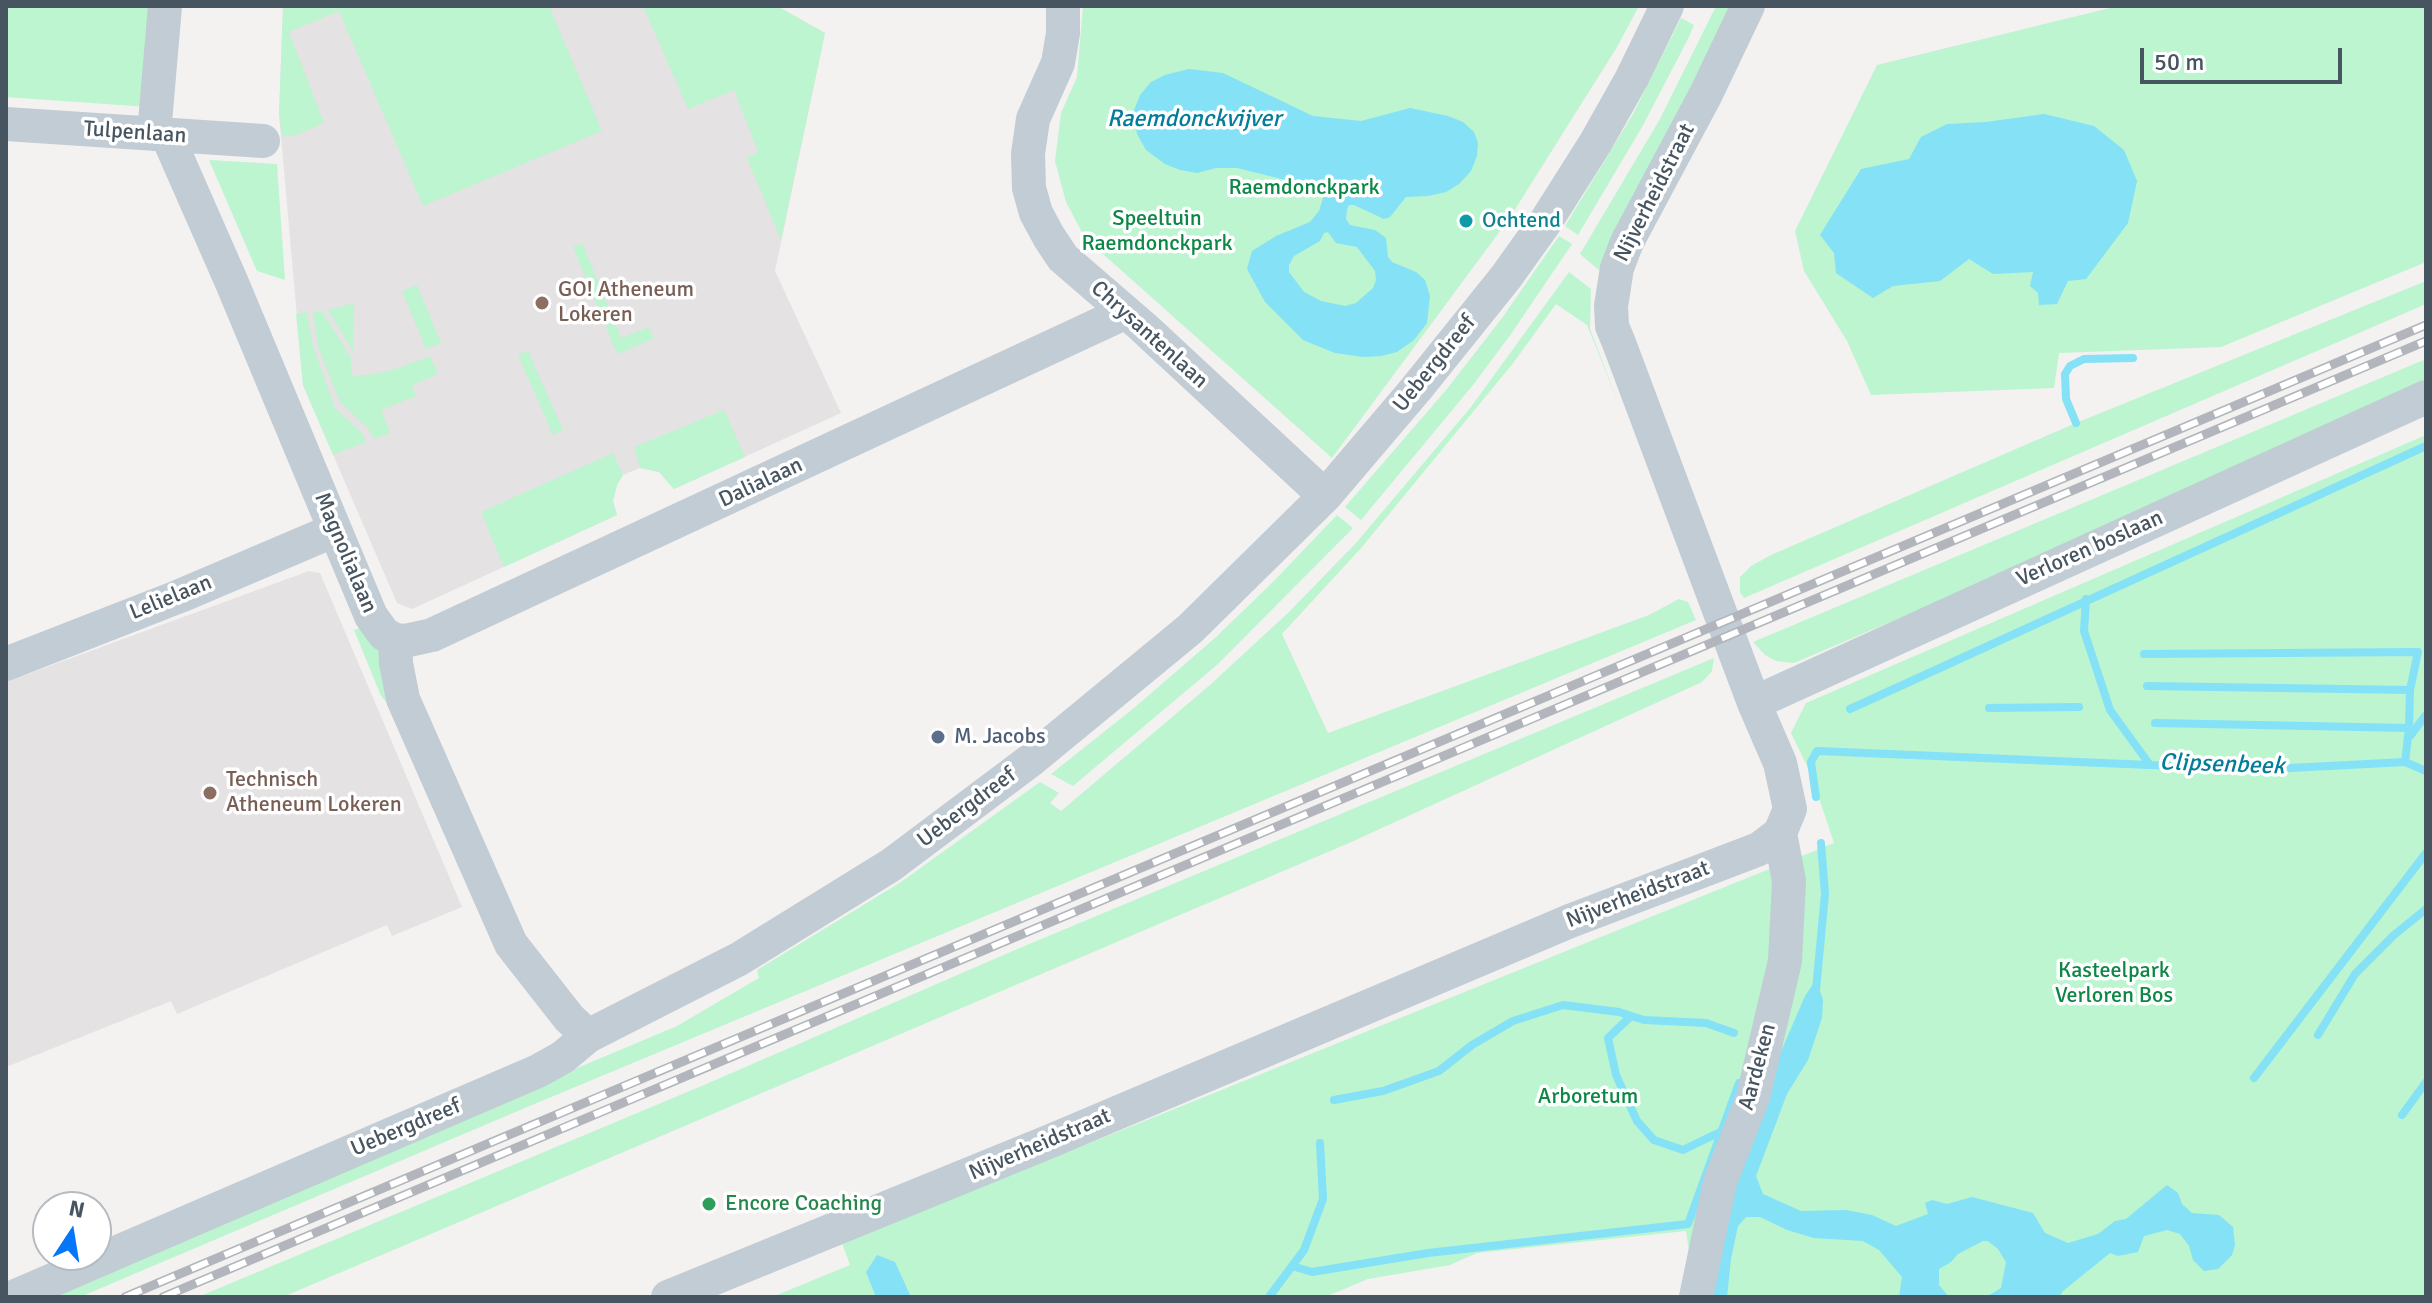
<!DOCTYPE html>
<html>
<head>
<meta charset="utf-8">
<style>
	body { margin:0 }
	#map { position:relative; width:2432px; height:1303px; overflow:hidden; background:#f4f1f1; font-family:Signika,sans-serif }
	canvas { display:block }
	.frame { position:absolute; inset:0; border:8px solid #475561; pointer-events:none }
	.north { position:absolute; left:32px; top:1191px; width:80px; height:80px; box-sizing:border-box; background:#fff; border:2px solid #b5bbc0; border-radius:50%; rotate:12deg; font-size:22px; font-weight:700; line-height:32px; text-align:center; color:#475561 }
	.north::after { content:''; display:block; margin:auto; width:28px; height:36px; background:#0576fa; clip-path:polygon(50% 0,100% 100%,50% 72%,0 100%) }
	.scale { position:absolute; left:2140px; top:48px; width:202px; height:36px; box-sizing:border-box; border:4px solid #475561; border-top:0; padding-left:10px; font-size:24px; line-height:28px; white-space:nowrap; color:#475561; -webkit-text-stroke:6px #fff; paint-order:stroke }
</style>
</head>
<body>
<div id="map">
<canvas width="2432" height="1303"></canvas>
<div class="frame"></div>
<div class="north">N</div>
<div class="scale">50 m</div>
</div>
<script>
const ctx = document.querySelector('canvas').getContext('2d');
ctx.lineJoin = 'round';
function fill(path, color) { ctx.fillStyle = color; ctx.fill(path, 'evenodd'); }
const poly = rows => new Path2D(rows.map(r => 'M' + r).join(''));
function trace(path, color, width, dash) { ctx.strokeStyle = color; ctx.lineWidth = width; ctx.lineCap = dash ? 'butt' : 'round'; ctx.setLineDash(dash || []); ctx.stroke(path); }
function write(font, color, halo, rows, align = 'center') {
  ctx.font = font + ' Signika,sans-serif'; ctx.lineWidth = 7; ctx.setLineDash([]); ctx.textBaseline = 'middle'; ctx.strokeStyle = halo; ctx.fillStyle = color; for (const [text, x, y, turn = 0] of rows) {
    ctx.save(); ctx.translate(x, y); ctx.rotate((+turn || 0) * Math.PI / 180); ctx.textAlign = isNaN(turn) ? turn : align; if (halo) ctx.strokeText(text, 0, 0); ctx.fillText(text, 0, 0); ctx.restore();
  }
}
fill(poly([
	[283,6,777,6,825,33,775,271,841,413,674,489,659,472,640,468,623,475,617,485,613,501,617,515,412,609,397,603,303,385,279,114],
	[309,571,320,573,462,907,392,936,387,925,177,1014,171,1001,6,1067,6,679,25,675]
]), '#e5e2e3');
fill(poly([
	[6,6,156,6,148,107,6,97],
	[283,6,549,6,602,131,423,206,339,11,289,32,324,123,296,135,282,136,279,114],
	[643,6,777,6,825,33,781,240,747,158,758,152,734,90,688,109],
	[1083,6,1639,6,1617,47,1509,219,1332,458,1085,238,1066,202,1055,161,1061,113,1077,77],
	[1716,6,1736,6,1600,271,1580,254,1660,119],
	[2118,6,2426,6,2426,262,2221,347,2059,353,2054,388,1871,395,1847,341,1804,271,1795,231,1877,65],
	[1681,18,1694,25,1688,39,1642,127,1578,235,1565,226,1633,114],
	[209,160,277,164,285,280,257,271],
	[1559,236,1572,244,1511,334,1473,385,1361,520,1345,507,1447,389,1502,318],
	[582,243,621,338,649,327,654,339,617,354,573,247],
	[1569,272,1591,289,1590,329,1620,407,1587,325,1556,304,1514,362,1362,547,1282,634,1328,733,1649,615,1679,599,1688,602,1696,620,532,1105,80,1297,34,1297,677,1026,759,978,757,970,901,882,1040,782,1059,793,1050,803,1061,811,1210,685,1289,612,1356,543,1471,407],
	[2426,281,2426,304,1744,598,1740,592,1740,577,1751,566,1771,555,2076,423],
	[417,285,441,343,426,349,402,291],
	[354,303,353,351,328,310],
	[322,311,351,358,352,376,375,374,396,369,430,356,438,374,412,385,416,396,381,410,390,433,374,439,368,428,340,402,318,347,313,312],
	[307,312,313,346,335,408,362,433,366,442,333,455,303,385,296,314],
	[528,351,563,430,553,435,518,355],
	[2426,359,2426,385,2015,569,1794,663,1776,661,1765,655,1753,642],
	[724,410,745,457,674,489,659,472,640,468,634,447],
	[2426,435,2426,1297,1696,1297,1686,1231,1477,1253,1450,1265,1368,1279,1325,1297,772,1297,850,1265,842,1243,1834,843,1811,774,1791,733,1806,703],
	[613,453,623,475,617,485,613,501,617,515,504,567,481,512],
	[1337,515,1353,528,1218,664,1073,786,1051,774,1134,708,1215,638,1273,582],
	[362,627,381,654,387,703,381,696,354,630],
	[1714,658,1712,671,1702,682,1349,843,283,1297,198,1297,704,1085,1015,950]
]), '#bcf5d0');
fill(poly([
	[1189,69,1223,73,1313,116,1361,121,1410,108,1448,116,1463,122,1474,132,1478,143,1477,156,1471,171,1459,184,1446,192,1428,196,1406,197,1390,217,1384,219,1354,205,1349,205,1347,210,1346,219,1350,225,1375,230,1386,238,1388,257,1392,262,1416,272,1425,280,1430,296,1427,323,1414,340,1397,352,1381,356,1363,357,1335,353,1303,340,1265,302,1247,269,1252,251,1276,236,1310,222,1319,211,1323,198,1310,186,1237,168,1216,168,1197,173,1180,170,1165,164,1146,150,1137,134,1133,113,1140,95,1151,82,1165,75],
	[1328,232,1336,243,1357,247,1375,271,1376,280,1373,288,1356,303,1345,306,1321,301,1304,292,1289,272,1289,265,1294,256,1320,241,1324,233],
	[2044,114,2094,126,2124,150,2137,181,2128,223,2086,279,2068,281,2057,304,2039,305,2038,293,2030,286,2033,272,1993,274,1969,259,1940,281,1893,286,1873,298,1836,273,1834,253,1820,235,1861,169,1909,159,1921,137,1947,124,1986,122],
	[1816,980,1823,1000,1822,1018,1808,1060,1787,1094,1756,1176,1763,1194,1801,1211,1846,1210,1872,1215,1896,1226,1928,1214,1925,1203,1932,1200,1947,1204,1972,1197,2033,1213,2045,1233,2068,1243,2098,1234,2115,1221,2126,1219,2167,1185,2178,1193,2182,1204,2192,1213,2219,1215,2233,1227,2235,1245,2232,1255,2218,1269,2204,1271,2193,1260,2189,1246,2180,1234,2167,1230,2144,1236,2138,1252,2118,1256,2110,1253,2063,1291,2059,1297,1986,1297,2001,1288,2006,1262,1998,1249,1988,1241,1983,1241,1958,1254,1951,1262,1939,1269,1939,1285,1949,1297,1899,1297,1902,1277,1879,1250,1863,1241,1814,1238,1787,1230,1760,1217,1746,1217,1738,1226,1731,1259,1727,1297,1709,1297,1711,1256,1767,1084,1805,996],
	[877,1255,895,1262,911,1297,876,1297,866,1272]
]), '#84e1f6');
trace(poly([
	[2076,423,2066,399,2065,374,2070,366,2084,359,2133,358],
	[2086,599,2084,631,2110,710,2150,765,2271,769,2405,762,2426,771],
	[2144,654,2418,652,2410,690],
	[2147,686,2410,690,2409,728],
	[1989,708,2079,707],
	[1850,709,2426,446],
	[2155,723,2409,728,2405,762],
	[2410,736,2426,715],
	[1816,797,1811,762,1817,751,2150,765],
	[1816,990,1825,894,1821,843],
	[1631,1016,1608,1038,1616,1075,1637,1121,1654,1140,1683,1150,1720,1132],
	[2318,1035,2355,974,2394,935,2426,909],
	[2254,1078,2426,853],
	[1334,1100,1383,1091,1439,1071,1472,1045,1513,1021,1563,1005,1619,1012,1644,1020,1706,1023,1734,1033],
	[2402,1115,2426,1082],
	[1292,1266,1312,1272,1428,1253,1688,1224,1739,1083],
	[1269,1297,1304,1250,1323,1199,1320,1143]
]), '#84e1f6', 8);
trace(poly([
	[1063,6,1063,33,1058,63,1033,119,1028,154,1029,188,1036,213,1049,237,1063,258,1143,327,1325,496],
	[6,124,263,141],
	[154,134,165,6],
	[167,135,232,283,371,616,384,634,395,640,405,641,432,635,1124,313],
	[395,640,396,663,403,699,511,944,569,1018,588,1036],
	[6,664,180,596,335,530],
	[1754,703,2426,397],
	[13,1297,538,1071,563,1057,588,1036,739,959,891,865,1031,760,1190,629,1325,496,1416,389,1506,277,1546,221,1596,142,1632,78,1667,6],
	[668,1297,1053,1140,1570,921,1759,849,1780,833,1790,809,1780,763,1754,703,1619,343,1612,326,1611,306,1617,268,1627,242,1706,94,1748,6],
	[1696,1297,1720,1182,1753,1097,1785,961,1789,881,1780,833]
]), '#c1ccd4', 34);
const rail = poly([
	[125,1297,2426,325],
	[163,1297,2426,341]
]);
trace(rail, '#b2b6bc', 9);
trace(rail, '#fff', 6, [18]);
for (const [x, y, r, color] of [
	[1466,221,8,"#0f9aa8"],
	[542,303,8,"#8d6e63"],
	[938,737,8,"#5c6f8a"],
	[210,793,8,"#8d6e63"],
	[709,1204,8,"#2e9e5b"]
]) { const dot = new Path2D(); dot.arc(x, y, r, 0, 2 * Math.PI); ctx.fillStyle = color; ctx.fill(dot); trace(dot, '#fff', 3); }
write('22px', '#475561', '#fff', [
	["Tulpenlaan",135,133,4],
	["Nijverheidstraat",1655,193,-63],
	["Chrysantenlaan",1149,335,42],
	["Uebergdreef",1435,364,-51],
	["Dalialaan",761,483,-25],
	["Verloren boslaan",2090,549,-24],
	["Magnolialaan",345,553,67],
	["Lelielaan",171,598,-22],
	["Uebergdreef",967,808,-37],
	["Nijverheidstraat",1638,895,-21],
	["Aardeken",1758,1067,-75],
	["Uebergdreef",406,1128,-23],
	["Nijverheidstraat",1040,1145,-23]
]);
write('22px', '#0d8746', '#fff', [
	["Raemdonckpark",1304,188],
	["Speeltuin",1157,219],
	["Raemdonckpark",1157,244],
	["Kasteelpark",2114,971],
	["Verloren Bos",2114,996],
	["Arboretum",1588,1097]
]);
write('22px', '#0d838f', '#fff', [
	["Ochtend",1482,221]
], 'left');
write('22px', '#785e54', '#fff', [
	["GO! Atheneum",558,290],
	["Lokeren",558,315],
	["Technisch",226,780],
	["Atheneum Lokeren",226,805]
], 'left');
write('22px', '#4e5e75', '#fff', [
	["M. Jacobs",954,737]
], 'left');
write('22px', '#27864d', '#fff', [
	["Encore Coaching",725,1204]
], 'left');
write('italic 24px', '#037d99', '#fff', [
	["Raemdonckvijver",1194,120],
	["Clipsenbeek",2222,765,2]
]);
</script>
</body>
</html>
